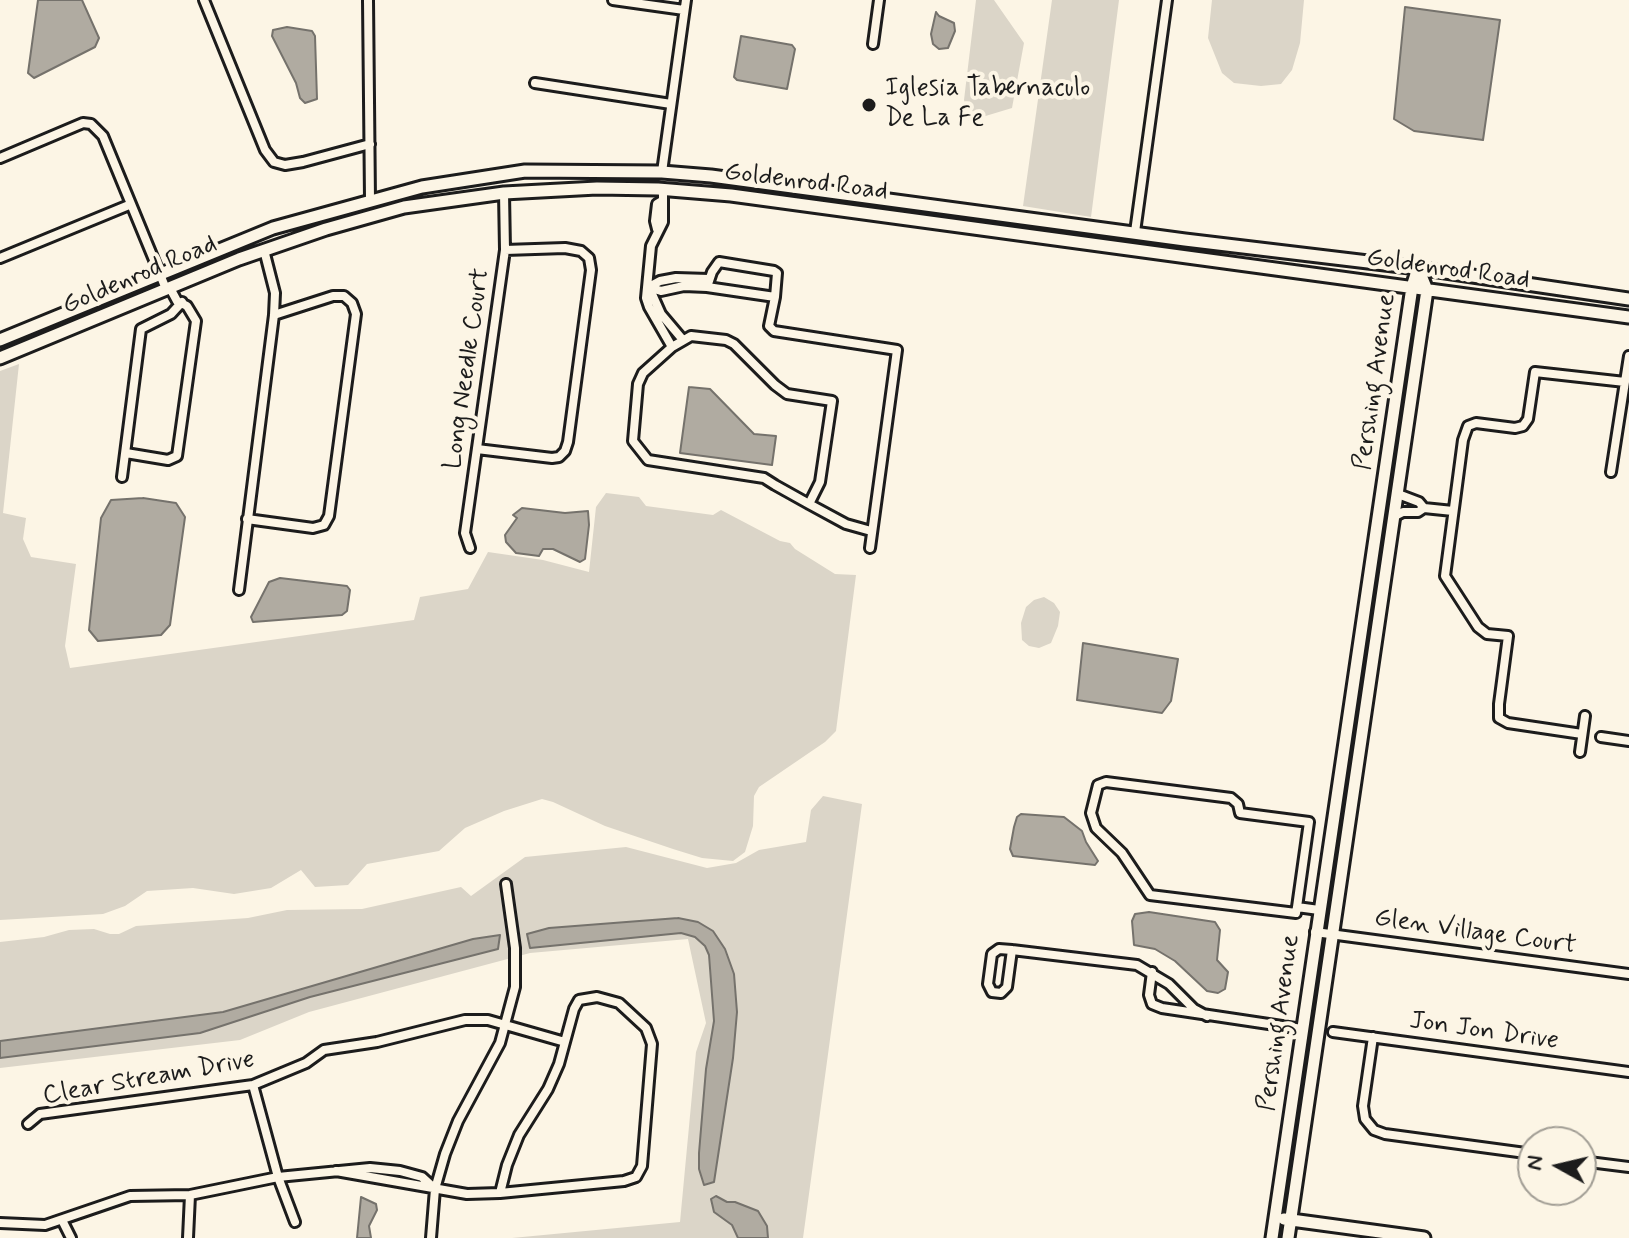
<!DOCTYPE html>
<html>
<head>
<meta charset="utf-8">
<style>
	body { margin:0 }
	#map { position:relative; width:1629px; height:1238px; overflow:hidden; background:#fcf5e5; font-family:Mynerve,sans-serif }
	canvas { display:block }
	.north { position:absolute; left:1517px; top:1126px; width:80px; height:80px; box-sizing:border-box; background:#fcf5e5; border:2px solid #a29e95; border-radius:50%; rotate:278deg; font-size:22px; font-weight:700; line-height:32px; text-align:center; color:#1c1c1c }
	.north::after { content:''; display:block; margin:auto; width:28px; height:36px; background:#1c1c1c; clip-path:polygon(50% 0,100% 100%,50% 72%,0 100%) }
</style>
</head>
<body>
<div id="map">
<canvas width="1629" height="1238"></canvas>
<div class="north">N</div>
</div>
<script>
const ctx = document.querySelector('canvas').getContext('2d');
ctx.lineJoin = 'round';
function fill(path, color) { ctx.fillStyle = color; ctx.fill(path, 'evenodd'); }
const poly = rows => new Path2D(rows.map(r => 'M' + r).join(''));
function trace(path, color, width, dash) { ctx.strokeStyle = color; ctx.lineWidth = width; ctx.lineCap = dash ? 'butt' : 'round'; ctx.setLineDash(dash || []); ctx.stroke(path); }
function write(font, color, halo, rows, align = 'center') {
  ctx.font = font + ' Mynerve,sans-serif'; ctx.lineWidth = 8; ctx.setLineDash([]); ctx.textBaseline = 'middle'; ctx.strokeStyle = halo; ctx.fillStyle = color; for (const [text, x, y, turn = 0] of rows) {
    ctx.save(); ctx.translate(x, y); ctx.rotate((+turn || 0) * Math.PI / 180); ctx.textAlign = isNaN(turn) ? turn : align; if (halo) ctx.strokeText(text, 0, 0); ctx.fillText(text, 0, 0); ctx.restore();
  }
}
fill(poly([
	[976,0,994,0,1024,43,1012,108,969,121,964,100],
	[1052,0,1119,0,1091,217,1023,206],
	[1212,0,1304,0,1300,43,1292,70,1281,84,1261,86,1234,83,1222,73,1208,38],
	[19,364,3,513,26,518,23,539,31,557,76,564,65,646,70,668,414,620,420,597,468,589,488,552,543,560,589,572,596,507,606,493,639,497,646,506,713,515,721,510,780,541,790,543,795,549,835,574,856,575,836,731,825,742,759,787,754,796,753,826,745,852,733,861,702,858,673,849,605,826,553,802,542,799,504,811,465,828,439,851,367,864,348,885,315,887,301,870,271,888,234,894,193,888,147,891,125,906,103,914,0,920,0,371],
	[1044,597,1054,603,1060,612,1058,626,1051,643,1039,648,1029,646,1022,640,1021,623,1026,607,1034,600],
	[823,796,862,804,803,1238,512,1238,680,1222,696,1052,706,1023,688,939,530,953,309,1012,240,1040,0,1068,0,942,44,937,69,930,94,929,110,934,119,934,136,926,248,918,287,910,362,909,461,887,471,896,525,857,626,847,707,868,736,863,759,850,806,842,811,810]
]), '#dbd5c8');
const water = poly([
	[38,0,82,0,99,38,95,47,34,78,28,73,38,0],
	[1405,7,1500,20,1483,140,1414,131,1394,119,1405,7],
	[936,12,939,16,954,23,955,31,948,48,939,49,933,44,931,34,936,12],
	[287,27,312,31,315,36,317,99,305,103,300,98,296,83,272,36,273,30,287,27],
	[741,36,792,45,795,49,787,89,737,80,734,77,741,36],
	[689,387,710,389,754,434,776,436,772,465,680,453,689,387],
	[143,498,176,503,185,517,170,625,161,635,98,641,89,630,101,518,111,500,143,498],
	[522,508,565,513,588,511,589,525,585,559,580,562,553,549,543,549,539,556,516,553,506,542,505,535,517,518,513,515,522,508],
	[280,578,347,586,350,590,347,611,342,615,253,622,251,617,269,582,280,578],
	[1083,643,1178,659,1171,701,1162,713,1077,700,1083,643],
	[1021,814,1064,817,1082,831,1086,842,1098,861,1095,865,1013,856,1010,849,1014,827,1017,817,1021,814],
	[1149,912,1215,922,1220,930,1217,960,1228,972,1225,989,1218,993,1207,991,1175,961,1155,949,1134,945,1132,921,1135,914,1149,912],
	[678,918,698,922,713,931,725,949,734,974,737,1012,733,1058,714,1182,704,1185,699,1169,699,1153,706,1069,714,1021,709,955,705,946,695,937,681,933,530,948,527,934,549,928,678,918],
	[500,935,498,949,310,997,200,1033,0,1058,0,1041,223,1012,473,939,500,935],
	[716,1196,727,1202,735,1202,758,1211,767,1226,768,1238,738,1238,732,1225,714,1212,711,1199,716,1196],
	[361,1197,376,1204,377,1210,369,1226,371,1238,357,1238,361,1197]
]);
fill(water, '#b0aba1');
trace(water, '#75726c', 2);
const street = poly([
	[204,0,265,150,274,162,285,165,303,162,370,144],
	[368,0,370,199],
	[613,0,684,10],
	[873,44,879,0],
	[535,83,671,104],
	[0,158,83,123,91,124,103,136,166,289],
	[662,172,686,0],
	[663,189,663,222,651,246,646,298,649,307,672,347],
	[657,229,655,221,657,204,662,201],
	[1135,232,1167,0],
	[0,258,129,205],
	[649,287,661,291,684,286,707,287,775,297],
	[649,287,661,314,683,340],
	[649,287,660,281,676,278,709,279],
	[707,287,712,272,719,262,774,271,777,273,775,297,769,326,774,331,897,350,870,548],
	[477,449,552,458,559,457,565,451,568,442,591,270,589,258,581,251,565,248,505,250],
	[126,453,168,460,177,456,196,321,187,306,177,301,170,288],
	[1611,472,1629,356],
	[122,477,141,329,171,314,182,302],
	[809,504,820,482,832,401,787,394,775,385,734,344,726,340,691,336,672,347,643,373,638,384,633,441,648,460,764,478,775,485,809,504,846,524,871,531],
	[1424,508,1453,511],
	[1395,516,1403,512,1418,512,1424,508,1419,502,1398,494],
	[247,519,313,528,324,525,329,516,356,314,352,303,344,296,333,296,274,315],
	[470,548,465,533,505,250,504,193],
	[239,590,274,315,275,293,264,250],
	[1582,734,1508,723,1499,718,1499,704,1508,636,1487,634,1478,627,1445,576,1463,440,1468,426,1476,423,1515,428,1523,426,1528,419,1535,372,1625,382],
	[1601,737,1629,741],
	[1580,752,1585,716],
	[1297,907,1296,913,1150,895,1122,853,1096,828,1091,813,1098,785,1106,782,1231,798,1238,804,1240,813,1309,822,1297,907,1319,910],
	[1315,932,1629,974],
	[1012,950,1007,987,1001,993,992,992,988,984,992,954,999,949,1012,950,1137,965,1169,984,1194,1009,1207,1016],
	[1152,972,1149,995,1152,1004,1162,1008,1302,1029],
	[1333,1032,1629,1072],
	[1373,1037,1363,1106,1365,1119,1374,1130,1385,1134,1533,1154],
	[253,1085,278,1177,295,1222],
	[28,1124,40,1114,253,1085,306,1063,324,1050,377,1042,465,1020,488,1020,565,1042],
	[1581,1161,1629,1167],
	[336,1171,467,1194,500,1193,624,1181,636,1177,642,1166,652,1044,646,1028,619,1003,597,997,579,1000,574,1009,559,1064,548,1089,519,1135,507,1165,500,1193],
	[62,1220,71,1238],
	[0,1223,45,1225,130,1196,190,1195,278,1177,370,1168,400,1171,422,1177,434,1188],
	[188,1238,190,1195],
	[431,1238,435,1189,445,1154,458,1121,500,1043,515,987,515,948,506,884]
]);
const secondary = poly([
	[0,340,273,228,422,187,525,171,662,172,711,176,1185,240,1418,268,1629,299],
	[0,358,239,259,326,229,404,207,504,193,597,188,658,189,731,195,1629,317],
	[1284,1219,1424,1238],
	[1272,1238,1412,287,1418,268],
	[1288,1238,1427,290,1418,268]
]);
trace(street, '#1c1c1c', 14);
trace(secondary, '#1c1c1c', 17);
trace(street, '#fcf5e5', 8);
trace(secondary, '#fcf5e5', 11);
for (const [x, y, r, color] of [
	[869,105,8,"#1c1c1c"]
]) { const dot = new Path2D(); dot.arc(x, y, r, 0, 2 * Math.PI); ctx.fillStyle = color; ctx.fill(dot); trace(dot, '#fcf5e5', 3); }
write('26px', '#1c1c1c', '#fcf5e5', [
	["Iglesia Tabernaculo",885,90],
	["De La Fe",885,120]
], 'left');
write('26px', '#1c1c1c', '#fcf5e5', [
	["Goldenrod Road",806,183,7],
	["Goldenrod Road",1448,270,8],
	["Goldenrod Road",140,276,-23],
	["Long Needle Court",468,369,-82],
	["Pershing Avenue",1376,382,-82],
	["Glen Village Court",1475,933,8],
	["Pershing Avenue",1280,1023,-82],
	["Jon Jon Drive",1484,1032,8],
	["Clear Stream Drive",149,1079,-10]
]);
</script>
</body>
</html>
